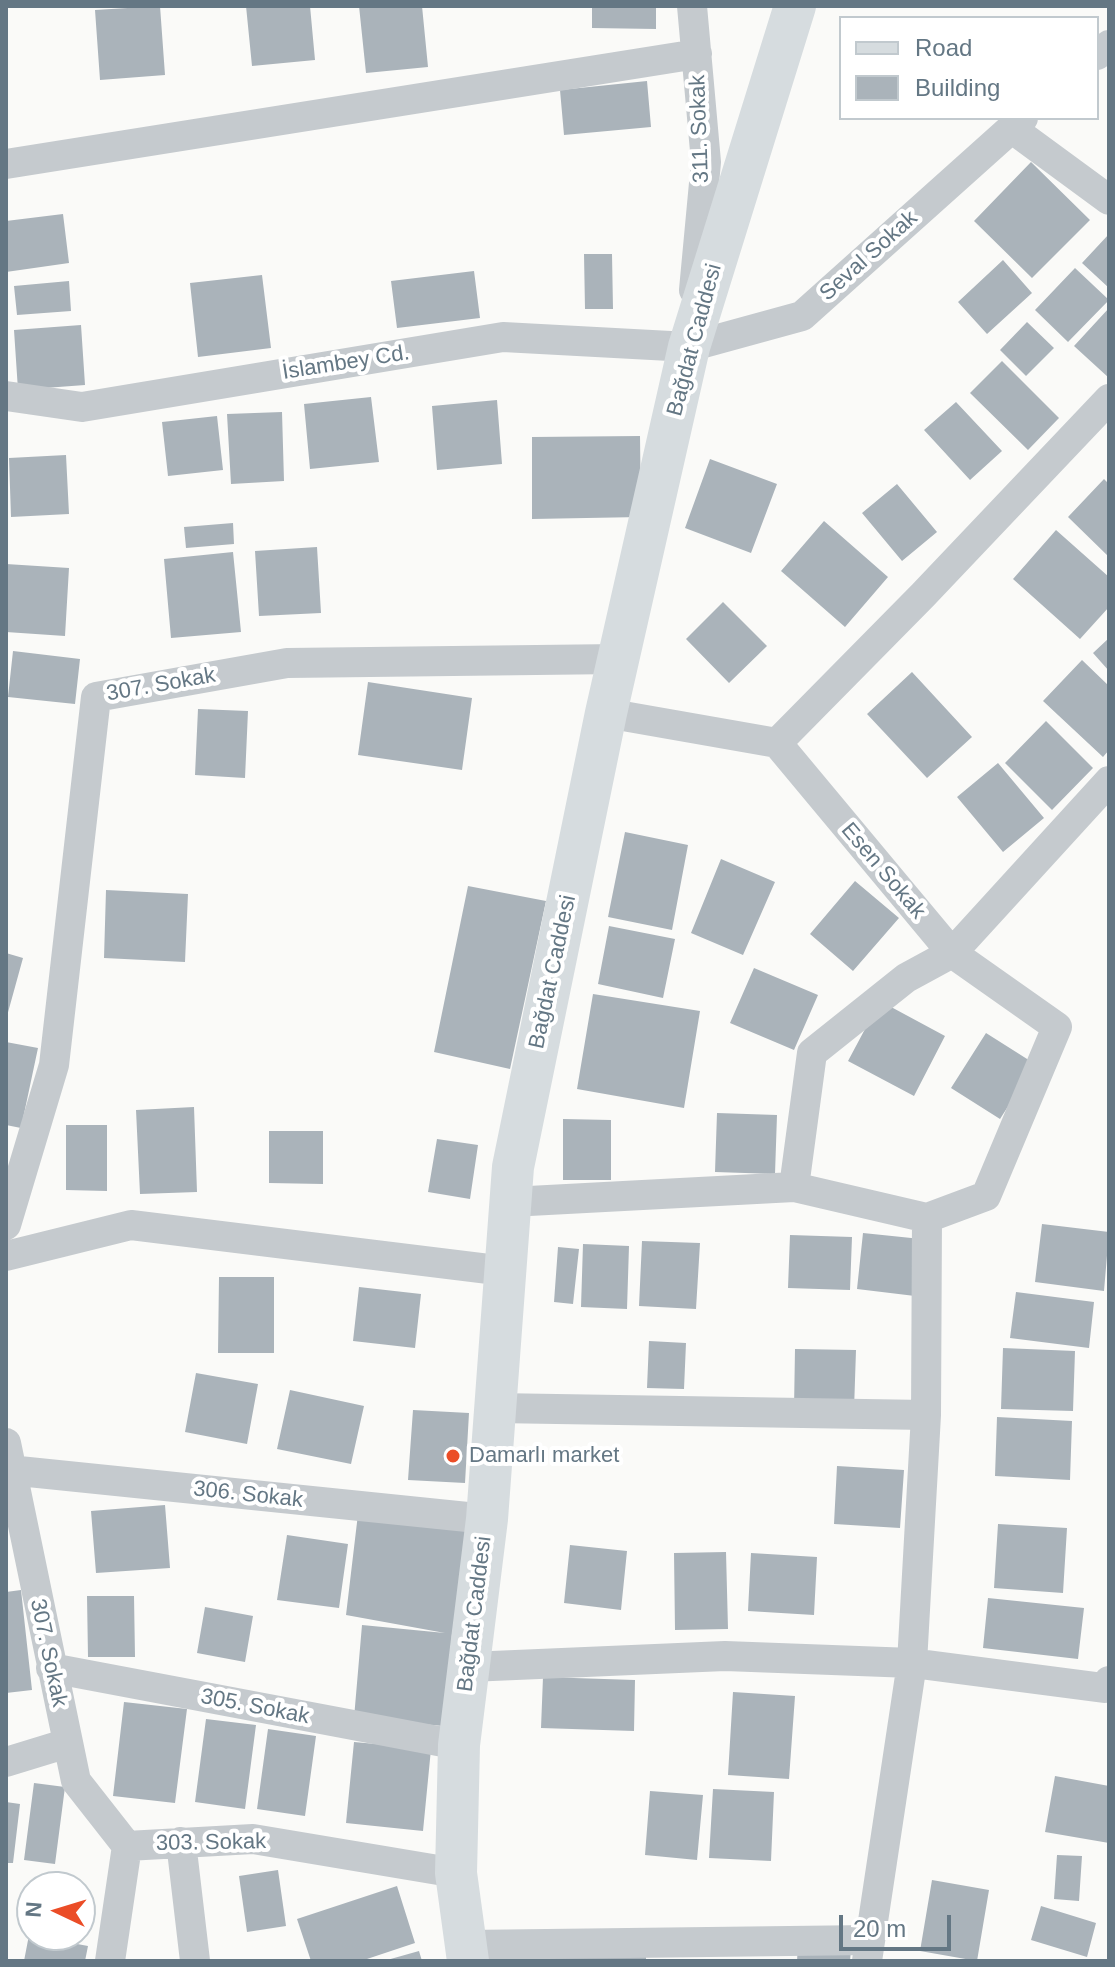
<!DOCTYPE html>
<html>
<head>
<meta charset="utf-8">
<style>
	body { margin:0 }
	#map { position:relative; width:1115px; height:1967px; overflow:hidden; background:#fafaf8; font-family:Helvetica,sans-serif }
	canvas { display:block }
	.frame { position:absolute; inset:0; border:8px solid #647784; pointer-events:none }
	.legend { position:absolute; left:839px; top:16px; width:260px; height:104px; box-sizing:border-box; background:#fff; border:2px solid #c1c9ce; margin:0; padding:10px 14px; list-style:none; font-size:24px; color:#647784 }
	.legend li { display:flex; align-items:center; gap:16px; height:40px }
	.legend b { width:40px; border:2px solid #c1c9ce }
	.north { position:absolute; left:16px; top:1871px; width:80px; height:80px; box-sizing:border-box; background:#fff; border:2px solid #c1c9ce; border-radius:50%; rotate:274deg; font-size:22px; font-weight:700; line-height:32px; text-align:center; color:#647784 }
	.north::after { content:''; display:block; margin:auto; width:28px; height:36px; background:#eb4d27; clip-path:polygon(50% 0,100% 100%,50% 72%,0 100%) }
	.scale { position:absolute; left:839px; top:1915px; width:112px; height:36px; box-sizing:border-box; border:4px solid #647784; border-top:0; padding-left:10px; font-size:24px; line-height:28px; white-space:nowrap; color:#647784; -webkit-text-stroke:6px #fff; paint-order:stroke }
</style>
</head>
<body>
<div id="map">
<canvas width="1115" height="1967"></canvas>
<div class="frame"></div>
<ul class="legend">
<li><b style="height:10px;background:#d6dcdf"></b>Road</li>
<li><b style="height:22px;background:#aab3ba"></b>Building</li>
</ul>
<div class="north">N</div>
<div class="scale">20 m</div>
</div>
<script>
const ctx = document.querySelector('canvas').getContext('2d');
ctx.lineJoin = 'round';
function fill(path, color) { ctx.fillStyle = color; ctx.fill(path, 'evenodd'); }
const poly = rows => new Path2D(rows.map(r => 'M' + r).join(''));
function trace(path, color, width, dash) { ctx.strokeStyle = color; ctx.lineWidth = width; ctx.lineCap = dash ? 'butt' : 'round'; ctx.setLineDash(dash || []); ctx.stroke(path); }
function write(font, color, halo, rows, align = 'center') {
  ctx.font = font + ' Helvetica,sans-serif'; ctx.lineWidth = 8; ctx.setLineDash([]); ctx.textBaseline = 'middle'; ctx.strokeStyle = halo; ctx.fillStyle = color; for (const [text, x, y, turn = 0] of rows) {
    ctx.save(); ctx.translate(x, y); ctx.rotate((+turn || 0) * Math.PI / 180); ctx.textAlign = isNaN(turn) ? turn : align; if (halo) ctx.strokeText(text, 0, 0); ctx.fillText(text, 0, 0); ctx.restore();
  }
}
fill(poly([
	[160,6,165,75,100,80,95,10],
	[246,6,310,6,315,60,252,66],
	[359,6,422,6,428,67,366,73],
	[592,6,656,6,656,29,592,28],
	[647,81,651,127,564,135,560,90],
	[1031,162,1090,220,1032,278,974,221],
	[63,214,69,263,6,272,6,221],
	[1109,234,1109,288,1082,263],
	[584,254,612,254,613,309,585,309],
	[1003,260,1032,293,987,334,958,302],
	[1075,268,1109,300,1068,342,1035,310],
	[474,271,480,318,397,328,391,281],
	[262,275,271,348,198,357,190,283],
	[69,281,71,311,17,315,14,286],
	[1109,308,1109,378,1074,346],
	[1027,322,1054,348,1026,376,1000,350],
	[81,325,85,385,18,390,14,330],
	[1002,361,1059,418,1028,450,970,393],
	[371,397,379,462,310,469,304,404],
	[497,400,502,464,437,470,432,406],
	[956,402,1002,451,970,480,924,430],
	[282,412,284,481,231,484,227,414],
	[217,416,223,470,168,476,162,422],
	[640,436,641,517,532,519,532,437],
	[66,455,69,514,11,517,9,458],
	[710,459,777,484,751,553,685,528],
	[1104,479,1109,484,1109,557,1068,517],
	[897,484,937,532,902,561,862,513],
	[824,521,888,577,845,627,781,571],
	[233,523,234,544,186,548,184,527],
	[1056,530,1109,577,1109,607,1080,639,1013,579],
	[317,547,321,613,259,616,255,551],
	[233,552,241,632,171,638,164,559],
	[6,564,69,568,65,636,6,632],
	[723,602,767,646,729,683,686,639],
	[1109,638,1109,671,1093,653],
	[13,651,80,659,75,704,8,697],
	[1082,660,1109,686,1109,750,1103,757,1043,701],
	[912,672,972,737,927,778,867,714],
	[368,682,472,698,462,770,358,755],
	[198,709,248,711,245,778,195,775],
	[1046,721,1093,768,1052,810,1005,763],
	[998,763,1044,818,1003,852,957,797],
	[625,832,688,845,672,930,608,917],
	[721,859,775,882,743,955,691,933],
	[855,881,899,918,853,971,810,934],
	[468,886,546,901,510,1069,434,1052],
	[106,890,188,894,185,962,104,958],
	[609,926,675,939,663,998,598,984],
	[6,953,23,958,7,1016,6,1016],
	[754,968,818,995,794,1050,730,1023],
	[593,994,700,1011,684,1108,577,1089],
	[880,1001,945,1036,914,1096,848,1061],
	[986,1033,1035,1064,1000,1119,951,1088],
	[6,1042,38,1048,21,1128,6,1125],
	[194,1107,197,1192,140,1194,136,1110],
	[717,1113,777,1115,775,1174,715,1172],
	[563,1119,611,1120,611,1180,563,1180],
	[66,1125,107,1125,107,1191,66,1190],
	[269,1131,323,1131,323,1184,269,1183],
	[437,1139,478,1145,470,1199,428,1192],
	[1042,1224,1109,1232,1104,1291,1035,1282],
	[863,1233,921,1239,915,1296,857,1289],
	[790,1235,852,1237,850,1290,788,1288],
	[642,1241,700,1243,696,1309,639,1306],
	[583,1244,629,1246,627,1309,581,1307],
	[558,1247,579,1249,573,1304,554,1302],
	[219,1277,274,1277,274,1353,218,1353],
	[359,1287,421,1294,415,1348,353,1341],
	[1016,1292,1094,1302,1089,1348,1010,1338],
	[649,1341,686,1343,684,1389,647,1388],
	[1003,1348,1075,1351,1073,1411,1001,1409],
	[795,1349,856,1350,854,1410,794,1409],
	[196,1373,258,1384,247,1444,185,1432],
	[290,1390,364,1406,351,1464,277,1449],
	[413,1410,469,1413,465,1483,408,1480],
	[997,1417,1072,1421,1070,1480,995,1476],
	[837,1466,904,1470,900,1528,834,1524],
	[165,1505,170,1568,96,1573,91,1511],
	[358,1514,470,1528,452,1634,443,1726,354,1718,362,1625,445,1633,346,1615],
	[998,1524,1067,1528,1063,1593,994,1588],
	[287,1535,348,1544,339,1608,277,1600],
	[570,1545,627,1551,621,1610,564,1603],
	[726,1552,728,1629,675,1630,674,1553],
	[751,1553,817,1557,814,1615,748,1611],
	[21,1590,32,1690,6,1693,6,1592],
	[87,1596,134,1596,135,1657,88,1657],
	[988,1598,1084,1608,1078,1659,983,1648],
	[205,1607,253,1616,245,1662,197,1653],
	[543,1677,635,1680,634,1731,541,1728],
	[733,1692,795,1696,789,1779,728,1775],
	[124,1702,187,1709,175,1803,113,1796],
	[206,1719,256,1725,245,1809,195,1802],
	[268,1729,316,1736,305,1816,257,1809],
	[354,1742,431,1749,423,1831,346,1823],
	[1055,1776,1109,1786,1109,1843,1045,1832],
	[34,1783,65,1787,55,1864,24,1860],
	[713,1789,774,1792,771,1861,709,1858],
	[650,1791,703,1795,697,1860,645,1855],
	[6,1802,20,1804,13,1863,6,1863],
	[1057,1855,1082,1856,1079,1901,1054,1899],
	[278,1870,286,1926,247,1932,239,1876],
	[932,1880,989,1890,977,1961,920,1951],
	[397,1886,415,1943,361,1961,311,1961,297,1919],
	[1041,1906,1096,1923,1087,1957,1031,1940],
	[29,1935,88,1946,85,1961,24,1961],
	[798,1944,851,1950,850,1961,797,1961],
	[520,1947,646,1950,646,1961,520,1961],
	[419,1951,422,1961,387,1961,387,1960]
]), '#aab3ba');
trace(poly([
	[692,6,706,162,694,290],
	[1097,55,1109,45],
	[1011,128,1109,200],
	[6,164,697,54],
	[6,396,82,407,503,337,689,347,802,316,1023,118],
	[606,713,777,743,952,953,1109,781],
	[777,743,923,595,1109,399],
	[794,1187,812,1053,906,978,952,953,1057,1027,986,1196,927,1218,926,1415,912,1663,867,1961],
	[510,1202,794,1187,927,1218],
	[6,1225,54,1065,96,697,287,663,619,659],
	[6,1256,131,1225,505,1271],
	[495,1408,926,1415],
	[6,1443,76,1781,127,1846],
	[9,1470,487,1519],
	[469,1667,725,1656,912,1663,1104,1688,1109,1681],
	[51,1668,459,1745],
	[6,1762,68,1743],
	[181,1842,195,1961],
	[466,1945,870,1940],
	[110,1961,127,1846,253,1839,456,1873]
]), '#c5cace', 30);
trace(poly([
	[468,1961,456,1873,459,1745,487,1519,513,1167,606,713,689,347,795,6]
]), '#d6dcdf', 42);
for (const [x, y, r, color] of [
	[453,1456,8,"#eb4d27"]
]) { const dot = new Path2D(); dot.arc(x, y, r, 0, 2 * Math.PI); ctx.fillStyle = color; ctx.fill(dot); trace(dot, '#fff', 3); }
write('22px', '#647784', '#fff', [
	["311. Sokak",700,129,-92],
	["Seval Sokak",869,256,-42],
	["Bağdat Caddesi",695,340,-75],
	["İslambey Cd.",346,363,-9],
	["307. Sokak",161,685,-10],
	["Esen Sokak",883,871,50],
	["Bağdat Caddesi",553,972,-78],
	["306. Sokak",248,1495,6],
	["Bağdat Caddesi",475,1614,-83],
	["307. Sokak",48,1653,78],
	["305. Sokak",255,1707,11],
	["303. Sokak",211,1843,-1]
]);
write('22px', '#647784', '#fff', [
	["Damarlı market",469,1456]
], 'left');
</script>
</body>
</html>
